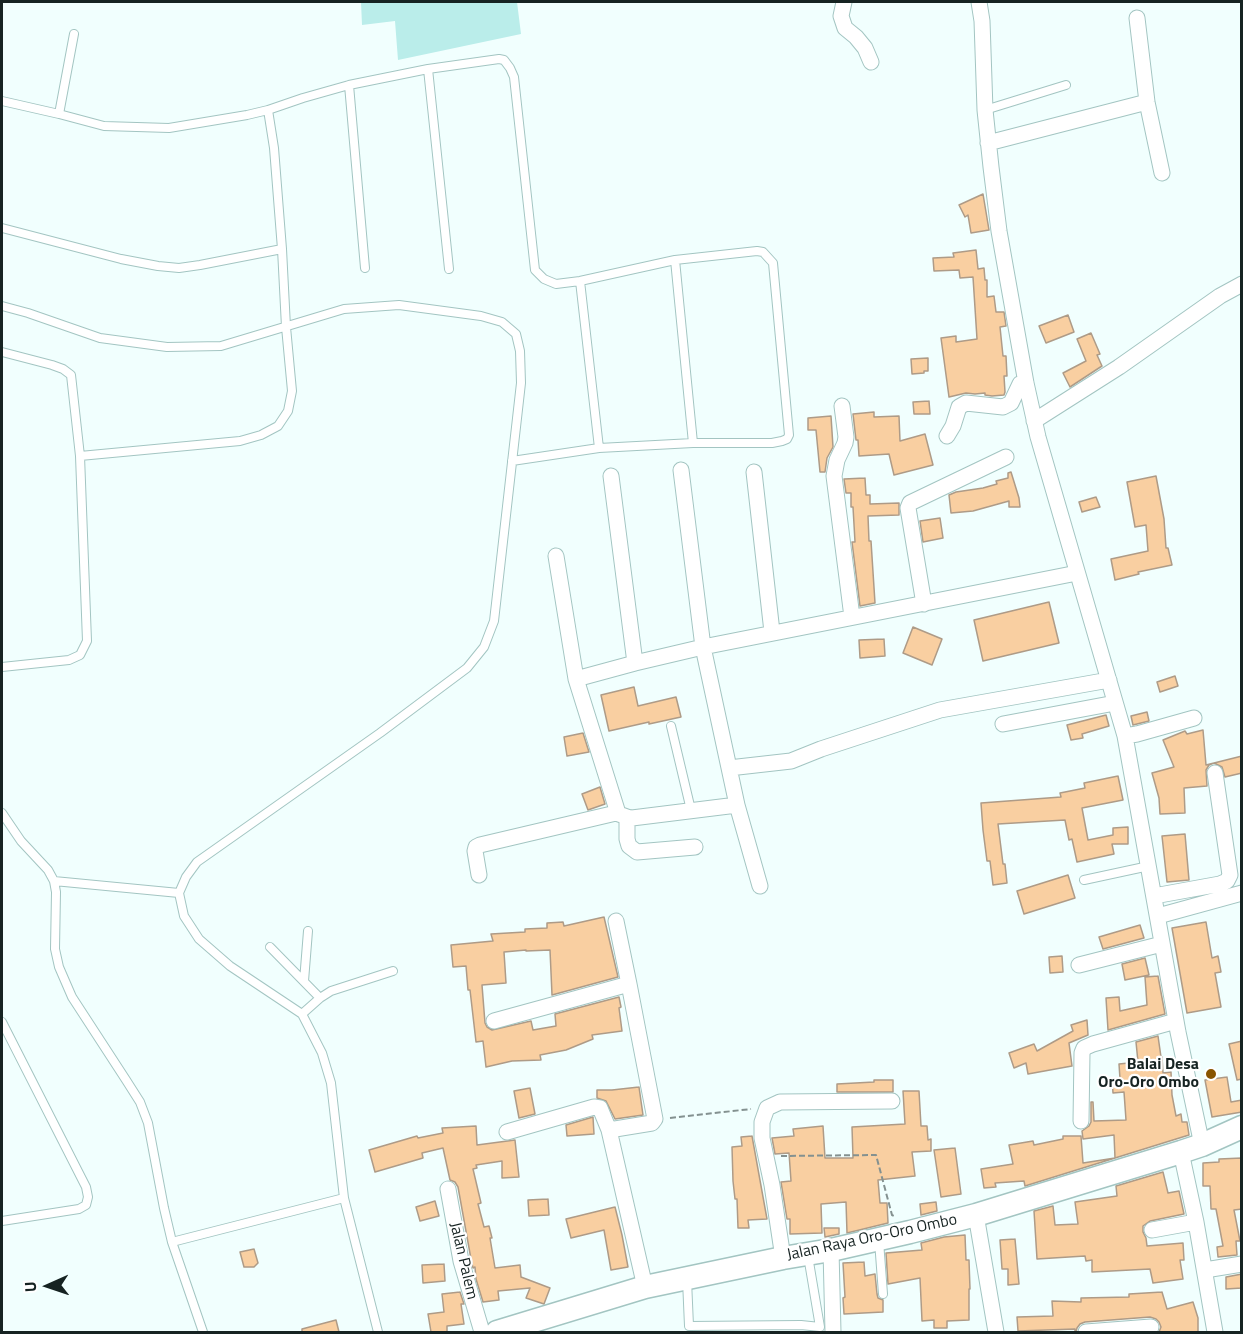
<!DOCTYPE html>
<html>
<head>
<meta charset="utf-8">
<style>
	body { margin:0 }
	#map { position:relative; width:1243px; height:1334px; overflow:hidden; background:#f1fffe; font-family:"Titillium Web",sans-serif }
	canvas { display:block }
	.frame { position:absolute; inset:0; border:3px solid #162322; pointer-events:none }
	.north { position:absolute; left:18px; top:1256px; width:60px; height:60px; -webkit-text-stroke:4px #fff; paint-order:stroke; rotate:267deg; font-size:16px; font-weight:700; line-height:24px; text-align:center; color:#162322 }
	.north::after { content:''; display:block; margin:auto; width:21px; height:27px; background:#162322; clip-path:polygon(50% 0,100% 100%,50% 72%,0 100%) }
</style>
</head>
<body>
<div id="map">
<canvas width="1243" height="1334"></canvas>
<div class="frame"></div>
<div class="north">U</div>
</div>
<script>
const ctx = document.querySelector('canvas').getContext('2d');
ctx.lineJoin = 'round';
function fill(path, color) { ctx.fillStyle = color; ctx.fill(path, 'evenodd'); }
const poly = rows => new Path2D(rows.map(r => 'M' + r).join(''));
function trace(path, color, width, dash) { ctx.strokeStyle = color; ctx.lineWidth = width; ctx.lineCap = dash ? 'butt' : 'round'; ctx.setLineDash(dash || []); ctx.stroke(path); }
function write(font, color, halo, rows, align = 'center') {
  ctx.font = font + ' "Titillium Web",sans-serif'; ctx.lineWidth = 4.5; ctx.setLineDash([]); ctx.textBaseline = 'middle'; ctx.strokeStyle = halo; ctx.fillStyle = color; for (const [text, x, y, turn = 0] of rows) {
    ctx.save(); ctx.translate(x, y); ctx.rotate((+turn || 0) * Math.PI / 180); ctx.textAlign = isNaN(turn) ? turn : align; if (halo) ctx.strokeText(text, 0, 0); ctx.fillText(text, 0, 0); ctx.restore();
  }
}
fill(poly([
	[361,2,517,2,521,34,398,60,395,21,362,25]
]), '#baedea');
const building = poly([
	[983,194,989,230,971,233,968,215,965,217,959,205,983,194],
	[976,250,978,269,984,268,985,280,987,280,987,297,994,296,996,312,1004,312,1006,326,1000,327,1003,356,1006,356,1007,376,1004,376,1005,392,1004,395,992,396,985,395,985,393,975,394,966,393,949,397,941,338,956,336,956,342,977,339,973,277,960,278,959,270,934,271,933,258,954,257,953,253,976,250],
	[1068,315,1074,332,1046,343,1039,326,1068,315],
	[1091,333,1100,354,1097,355,1102,366,1070,387,1063,373,1086,361,1077,339,1091,333],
	[928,358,928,371,924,371,924,373,912,374,911,359,928,358],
	[929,401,930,414,914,414,913,402,929,401],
	[874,412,874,417,899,416,900,441,925,434,933,465,894,475,889,454,859,456,858,440,856,440,853,414,874,412],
	[831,416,833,447,827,458,825,472,820,472,816,430,808,430,808,418,831,416],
	[1011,472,1019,498,1020,507,1009,507,1009,501,973,511,951,513,949,495,956,492,983,488,997,484,996,481,1008,478,1008,473,1011,472],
	[1156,476,1164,519,1166,548,1168,548,1172,565,1138,572,1139,574,1115,580,1111,559,1148,551,1146,525,1135,527,1127,482,1156,476],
	[865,478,866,495,870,495,870,504,899,503,899,515,868,516,869,541,871,541,875,603,860,606,852,542,855,542,853,507,851,507,851,493,846,493,844,479,865,478],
	[1096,497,1100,507,1082,512,1079,502,1096,497],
	[940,518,943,538,923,542,920,521,940,518],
	[1049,602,1059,643,983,661,974,620,1049,602],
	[913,627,942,639,932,665,903,653,913,627],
	[884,639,885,656,860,658,859,640,884,639],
	[1175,676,1178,686,1160,692,1157,682,1175,676],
	[634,687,638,706,676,697,681,717,649,724,649,722,609,731,601,695,634,687],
	[1147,712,1149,721,1133,725,1131,716,1147,712],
	[1106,715,1109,726,1082,734,1083,738,1071,740,1067,725,1106,715],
	[1203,730,1206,765,1242,756,1242,773,1225,777,1222,767,1214,763,1209,765,1206,770,1207,786,1184,788,1185,813,1160,814,1159,798,1152,773,1174,767,1163,740,1185,731,1187,734,1203,730],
	[583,733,589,752,567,756,564,737,583,733],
	[1118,776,1123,800,1082,808,1088,840,1113,835,1113,828,1128,827,1128,844,1112,844,1114,854,1077,862,1072,839,1069,840,1065,820,998,824,1003,864,1005,864,1007,883,993,885,990,861,987,861,983,830,981,803,1061,797,1060,793,1085,788,1084,783,1118,776],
	[600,787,605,804,588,810,582,794,600,787],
	[1185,834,1189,880,1167,882,1162,836,1185,834],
	[1068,875,1075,898,1024,914,1017,891,1068,875],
	[604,917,618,977,552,995,550,950,526,951,526,950,504,952,506,983,482,985,485,1023,487,1027,492,1030,531,1021,533,1030,556,1026,555,1014,619,997,621,1007,619,1008,622,1031,592,1035,593,1039,566,1050,540,1055,541,1060,512,1061,486,1067,483,1041,476,1042,470,990,468,990,466,966,453,967,451,945,493,941,491,934,525,932,525,929,547,928,547,923,563,922,564,926,604,917],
	[1206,922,1212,958,1218,956,1221,972,1215,973,1221,1007,1187,1013,1172,928,1206,922],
	[1140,925,1144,938,1103,949,1099,937,1140,925],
	[1062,956,1063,972,1050,973,1049,957,1062,956],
	[1145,958,1149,975,1125,980,1122,964,1145,958],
	[1158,976,1165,1014,1108,1030,1106,998,1119,997,1120,1011,1147,1005,1145,977,1158,976],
	[1087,1020,1088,1035,1069,1043,1072,1066,1028,1074,1026,1063,1014,1068,1009,1053,1034,1044,1037,1051,1073,1031,1071,1025,1087,1020],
	[1158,1036,1161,1057,1162,1057,1163,1073,1171,1072,1172,1095,1176,1116,1181,1114,1182,1122,1187,1122,1189,1135,1025,1186,1024,1181,995,1183,996,1187,984,1188,981,1169,1013,1164,1009,1145,1033,1141,1034,1145,1063,1139,1063,1136,1081,1136,1083,1163,1115,1158,1114,1135,1083,1139,1082,1131,1089,1126,1091,1122,1091,1102,1093,1102,1094,1121,1126,1120,1124,1092,1113,1093,1112,1079,1120,1079,1119,1064,1138,1062,1136,1042,1158,1036],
	[1242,1041,1242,1079,1237,1080,1229,1044,1242,1041],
	[1227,1077,1231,1102,1242,1100,1242,1112,1212,1117,1205,1080,1227,1077],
	[874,1080,893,1080,893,1092,837,1092,837,1084,874,1082,874,1080],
	[639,1087,643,1115,615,1119,606,1101,597,1098,597,1090,612,1090,639,1087],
	[530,1088,535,1114,519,1118,514,1091,530,1088],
	[903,1091,919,1091,921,1126,927,1126,928,1140,931,1139,931,1151,912,1152,915,1176,878,1180,880,1203,887,1203,888,1223,847,1233,846,1202,821,1204,822,1233,790,1234,790,1219,787,1219,781,1182,791,1181,789,1153,775,1154,772,1138,794,1136,793,1129,823,1126,825,1158,853,1158,852,1127,905,1124,903,1091],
	[593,1117,594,1134,567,1136,566,1125,593,1117],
	[476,1126,477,1145,515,1140,519,1177,502,1178,502,1161,476,1165,477,1168,473,1169,481,1203,478,1204,484,1227,489,1226,492,1238,490,1238,495,1268,520,1265,521,1277,550,1288,544,1304,526,1298,530,1288,498,1291,499,1300,483,1302,476,1279,475,1267,473,1268,471,1259,458,1187,455,1182,450,1180,443,1148,422,1153,423,1158,375,1172,369,1150,417,1136,418,1138,443,1133,442,1128,476,1126],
	[752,1136,767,1219,748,1220,749,1228,738,1228,737,1199,735,1199,733,1181,732,1147,742,1146,741,1137,752,1136],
	[955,1148,961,1194,941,1197,934,1150,955,1148],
	[1242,1158,1242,1209,1234,1210,1240,1241,1236,1241,1237,1255,1218,1257,1217,1247,1223,1246,1216,1209,1211,1209,1210,1186,1203,1186,1203,1163,1219,1162,1219,1159,1242,1158],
	[1163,1172,1168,1193,1179,1191,1184,1214,1150,1221,1143,1226,1143,1232,1146,1238,1147,1246,1183,1243,1184,1260,1180,1260,1183,1279,1153,1283,1150,1269,1092,1272,1092,1260,1086,1261,1085,1256,1037,1259,1034,1211,1053,1206,1055,1225,1078,1224,1075,1202,1117,1196,1116,1186,1163,1172],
	[548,1199,549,1215,529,1216,528,1200,548,1199],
	[435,1201,439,1216,420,1221,416,1207,435,1201],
	[936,1202,937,1211,921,1215,920,1204,936,1202],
	[615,1207,622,1235,628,1267,611,1270,604,1230,571,1238,566,1219,615,1207],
	[824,1228,839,1228,839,1234,825,1237,824,1228],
	[965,1235,966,1260,969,1260,970,1289,969,1289,969,1320,947,1321,947,1328,934,1328,934,1320,922,1321,920,1278,888,1284,886,1253,922,1250,921,1243,944,1237,965,1235],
	[1015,1239,1019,1284,1008,1285,1008,1269,1002,1269,1000,1240,1015,1239],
	[254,1249,258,1263,254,1267,244,1267,240,1252,254,1249],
	[864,1262,865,1276,875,1274,877,1294,878,1298,883,1300,883,1312,844,1314,843,1298,845,1297,843,1263,864,1262],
	[444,1264,445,1281,423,1283,422,1265,444,1264],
	[1242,1274,1242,1288,1226,1289,1226,1277,1242,1274],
	[460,1292,464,1304,461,1304,464,1324,447,1326,447,1332,431,1332,428,1314,444,1312,442,1294,460,1292],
	[1162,1292,1167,1309,1193,1302,1198,1318,1198,1332,1159,1332,1161,1327,1159,1322,1156,1319,1150,1317,1085,1322,1080,1324,1077,1328,1076,1332,1075,1332,1075,1329,1018,1331,1017,1317,1053,1316,1052,1301,1081,1302,1081,1298,1129,1297,1129,1294,1162,1292],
	[336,1320,339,1332,302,1332,302,1329,336,1320]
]);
fill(building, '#f9cfa1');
trace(building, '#ae9b87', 1.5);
const lane = poly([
	[74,34,59,114,104,126,169,128,247,115,268,110,274,148,282,249,286,327,292,391,288,411,278,426,261,435,240,441,80,456],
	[428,69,449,269],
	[349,85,365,268],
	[2,101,59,114],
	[268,110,303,98,349,85,428,69,499,59,504,60,510,68,514,77,535,270,544,279,556,284,580,281,675,260,757,251,763,252,773,263,789,435,787,439,782,441,772,443,693,443,599,448,512,461],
	[985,110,1066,85],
	[2,228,121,259,158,266,179,268,200,265,282,249],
	[675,260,693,443],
	[580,281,599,448],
	[2,306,28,313,100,338,167,347,221,346,344,309,399,305,481,316,502,322,516,334,520,351,521,383,494,621,484,647,467,668,380,733,197,862,186,877,179,893,184,916,199,939,230,966,302,1014,322,1053,331,1083,344,1198,378,1332],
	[2,352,52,365,63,369,71,375,80,456,87,641,80,655,69,660,2,667],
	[671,726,691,810],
	[2,813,21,841,48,870,54,881,56,892,55,949,59,967,72,997,126,1080,140,1102,148,1123,164,1208,172,1242,203,1332],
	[1084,880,1149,866],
	[54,881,179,893],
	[270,947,320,998],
	[304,981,308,931],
	[302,1014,320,998,331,991,393,971],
	[2,1022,86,1187,88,1197,86,1205,79,1209,2,1221],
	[879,1241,883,1294],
	[172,1242,344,1198],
	[687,1280,689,1326,801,1325,820,1327,808,1256]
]);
const street = poly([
	[844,2,841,16,845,28,856,37,865,48,871,62],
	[979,2,982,21,985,110,991,167,999,231,1026,383,1038,437,1125,736,1178,1032,1202,1145],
	[1137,18,1147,102,1162,173],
	[988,143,1147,102],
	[842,406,846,437,845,443,837,460,834,476,852,617],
	[1034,421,1119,367,1220,296,1242,284],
	[947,436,953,426,959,407,966,403,1003,407,1011,403,1020,384,1026,383],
	[681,470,703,647,737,805],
	[754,472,772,632],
	[611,476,635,663],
	[556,556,576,679,635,663,703,647,1077,573],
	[924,604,908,508,910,503,1006,457],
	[1003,724,1115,703],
	[1125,736,1137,734,1194,718],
	[729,768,791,761,821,749,940,710,1109,680],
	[616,813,627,817,632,818,737,805,760,886],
	[627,817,627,839,629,846,637,852,695,847],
	[479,875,475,851,476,847,480,845,616,813,617,810,576,679],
	[1154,896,1220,884,1227,881,1230,875,1215,773],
	[1158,916,1242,893],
	[616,921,629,984],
	[1079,965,1162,944],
	[494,1021,629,984,655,1119,652,1123,609,1130],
	[1081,1121,1082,1053,1084,1048,1093,1044,1176,1021],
	[507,1132,594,1107,600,1108,609,1130,645,1287],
	[1181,1152,1196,1222,1215,1332],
	[448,1189,461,1261,482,1332],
	[976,1215,996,1332],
	[1152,1230,1196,1222],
	[831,1250,833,1332],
	[783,1258,772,1185,762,1138,762,1122,767,1108,780,1102,892,1101],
	[1205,1270,1242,1264],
	[1086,1332,1151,1327]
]);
const secondary = poly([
	[497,1332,645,1287,783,1258,831,1250,910,1232,976,1215,1181,1152,1202,1145,1242,1127]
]);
trace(lane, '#a3c5c2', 10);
trace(street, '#a3c5c2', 17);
trace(secondary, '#a3c5c2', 25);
trace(poly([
	[670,1118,751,1109],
	[781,1156,876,1155,892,1215,894,1216]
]), '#849190', 2, [6, 3]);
trace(lane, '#fff', 8);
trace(street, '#fff', 15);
trace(secondary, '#fff', 22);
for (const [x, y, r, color] of [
	[1211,1074,6,"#885400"]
]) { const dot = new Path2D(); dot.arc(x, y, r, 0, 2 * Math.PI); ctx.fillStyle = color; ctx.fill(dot); trace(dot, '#fff', 2); }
write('bold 16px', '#162322', '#fff', [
	["Balai Desa",1199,1065],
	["Oro-Oro Ombo",1199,1083]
], 'right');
write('16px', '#162322', '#fff', [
	["Jalan Raya Oro-Oro Ombo",872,1238,-12],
	["Jalan Palem",463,1261,77]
]);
</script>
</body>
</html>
